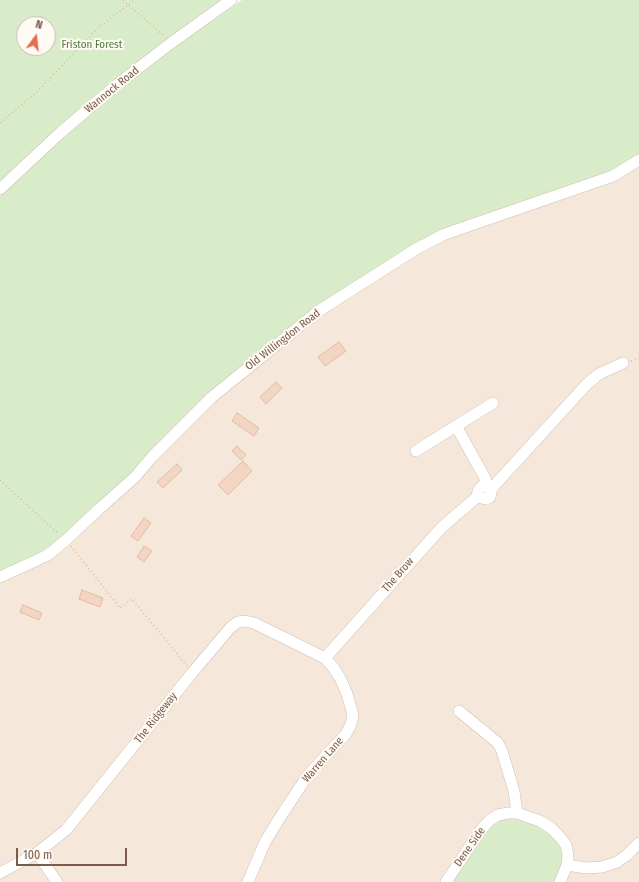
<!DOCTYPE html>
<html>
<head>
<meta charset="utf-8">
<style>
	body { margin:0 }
	#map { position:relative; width:639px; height:882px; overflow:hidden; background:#fdf6ec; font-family:"Fira Sans Condensed",sans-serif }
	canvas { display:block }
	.north { position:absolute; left:16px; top:16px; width:40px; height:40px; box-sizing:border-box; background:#fffaf3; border:1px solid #cabbb1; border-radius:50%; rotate:15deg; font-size:11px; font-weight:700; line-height:16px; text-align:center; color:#7a5c4d }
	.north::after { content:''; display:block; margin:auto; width:14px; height:18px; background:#e76f51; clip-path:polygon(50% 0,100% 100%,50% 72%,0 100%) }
	.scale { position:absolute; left:16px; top:848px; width:111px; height:18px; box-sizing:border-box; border:2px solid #7a5c4d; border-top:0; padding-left:5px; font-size:12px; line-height:14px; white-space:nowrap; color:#7a5c4d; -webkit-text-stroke:3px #fffaf3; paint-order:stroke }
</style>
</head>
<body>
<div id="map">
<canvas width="639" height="882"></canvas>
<div class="north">N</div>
<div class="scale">100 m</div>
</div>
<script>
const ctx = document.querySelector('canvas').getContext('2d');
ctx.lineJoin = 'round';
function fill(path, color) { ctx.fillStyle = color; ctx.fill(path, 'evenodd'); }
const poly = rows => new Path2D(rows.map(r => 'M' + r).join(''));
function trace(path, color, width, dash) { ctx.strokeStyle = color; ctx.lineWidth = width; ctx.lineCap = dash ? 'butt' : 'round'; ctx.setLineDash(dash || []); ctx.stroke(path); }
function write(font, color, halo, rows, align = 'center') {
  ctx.font = font + ' "Fira Sans Condensed",sans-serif'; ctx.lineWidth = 4; ctx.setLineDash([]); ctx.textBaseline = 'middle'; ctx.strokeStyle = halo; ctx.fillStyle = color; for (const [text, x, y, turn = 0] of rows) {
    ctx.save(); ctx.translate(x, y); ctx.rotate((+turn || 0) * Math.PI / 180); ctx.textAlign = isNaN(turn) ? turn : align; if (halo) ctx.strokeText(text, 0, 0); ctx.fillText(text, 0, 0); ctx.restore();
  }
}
fill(poly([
	[639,156,639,882,0,882,0,575,36,560,101,504,197,407,413,244]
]), '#f5e8da');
fill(poly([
	[0,0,225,0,80,108,0,184],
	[24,24,48,24,48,48,24,48],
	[242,0,639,0,639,156,612,172,413,244,197,407,69,534,52,545,0,575,0,196,79,123,180,42],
	[519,816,558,837,565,856,556,882,450,882,494,820]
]), '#d8ecc9');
const building = poly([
	[339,342,346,351,325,366,318,357,339,342],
	[276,382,282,388,266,404,260,397,276,382],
	[237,413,259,428,254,436,232,421,237,413],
	[237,446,246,455,241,460,232,451,237,446],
	[243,461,252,471,228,495,218,485,243,461],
	[177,464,182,470,163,488,157,482,177,464],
	[144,518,151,523,138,541,131,536,144,518],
	[144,546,152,551,144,562,137,557,144,546],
	[82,590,103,598,100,607,79,599,82,590],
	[23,605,42,613,39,620,20,612,23,605]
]);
fill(building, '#f3d5c3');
trace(building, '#e6bba3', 1);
const minor = poly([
	[0,189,60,133,119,83,171,43,231,0],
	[456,426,485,478,487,486],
	[416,451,493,403],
	[477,497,486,499,490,497,492,488],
	[0,577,48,555,66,540,99,509,135,477,152,457,212,397,317,312,416,249,445,234,613,176,639,160],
	[325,658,442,527,477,497,478,491,482,486,492,488,586,385,599,374,623,363],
	[459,711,498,743,502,751,514,791,517,813],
	[37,853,57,882],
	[567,865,586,868,602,867,617,862,627,855,639,843],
	[0,873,37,853,66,830,192,673,231,627,238,622,245,621,254,623,325,658,333,667,340,678,347,694,353,715,351,724,346,734,308,775,279,819,265,842,248,882],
	[446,882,480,831,490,820,498,815,508,813,517,813,540,821,551,828,560,837,566,845,568,855,567,865,560,882]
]);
trace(minor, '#d1beb0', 12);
trace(poly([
	[123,0,164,36],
	[0,123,36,93,99,27,135,0],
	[631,361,639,358],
	[0,480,59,534],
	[71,546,120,608,132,599,187,666]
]), '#d9b8a5', 1.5, [1, 3]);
trace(minor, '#fff', 11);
write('11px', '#537a41', '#fffaf3', [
	["Friston Forest",92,45]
]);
write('11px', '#7a5c4d', '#fffaf3', [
	["Wannock Road",112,90,-39],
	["Old Willingdon Road",283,340,-38],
	["The Brow",398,575,-49],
	["The Ridgeway",156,718,-52],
	["Warren Lane",323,760,-49],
	["Dene Side",470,847,-55]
]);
</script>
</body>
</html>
